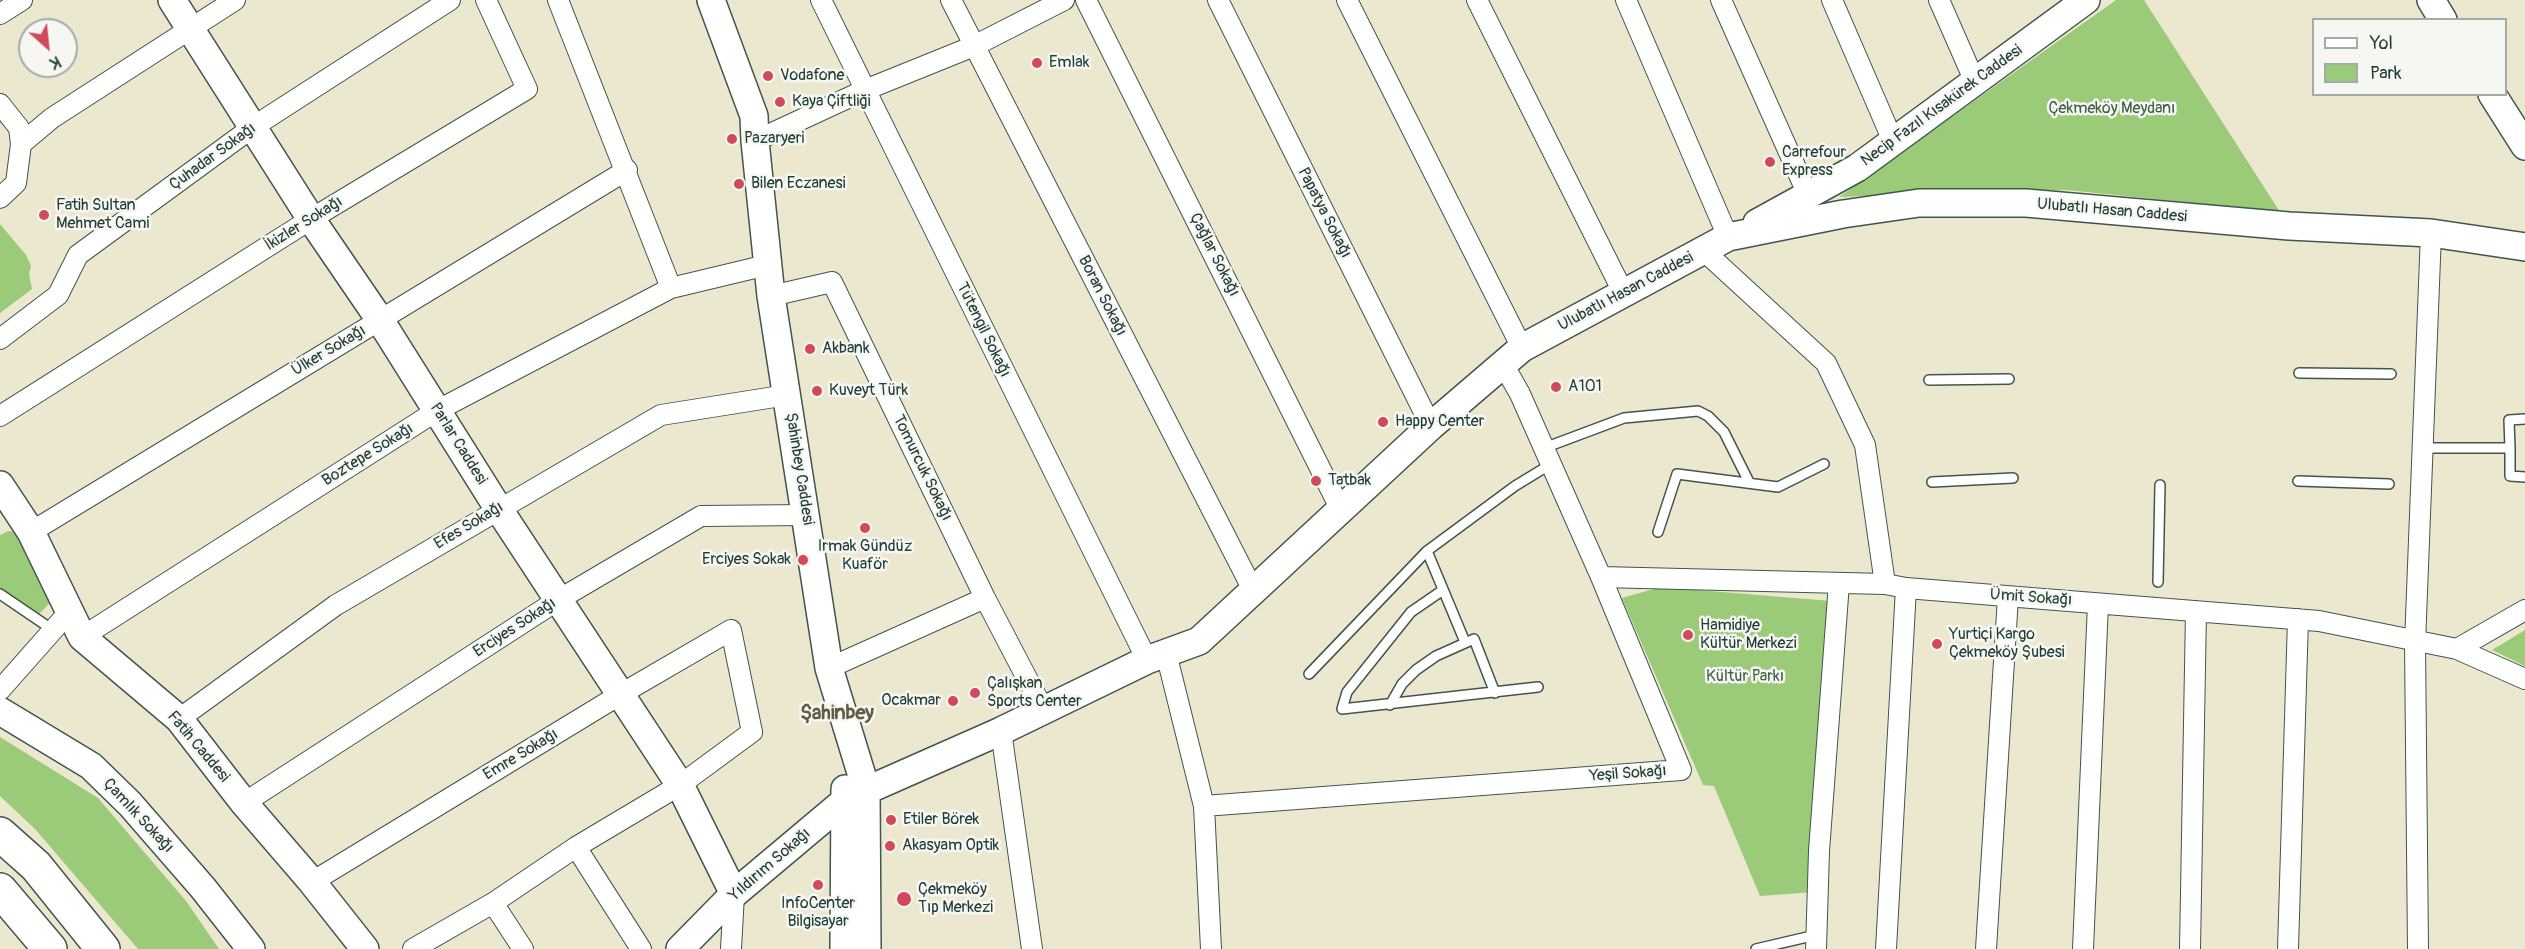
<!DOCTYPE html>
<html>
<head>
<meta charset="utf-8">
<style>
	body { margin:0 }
	#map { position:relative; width:2525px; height:949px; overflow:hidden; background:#ece8d0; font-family:Pangolin,sans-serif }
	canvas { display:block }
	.legend { position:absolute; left:2312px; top:18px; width:195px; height:78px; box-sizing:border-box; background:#f6f6f2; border:2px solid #a0aca6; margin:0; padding:8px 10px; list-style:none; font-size:18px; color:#1f3d34 }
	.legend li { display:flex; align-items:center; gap:12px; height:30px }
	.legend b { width:30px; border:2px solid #a0aca6 }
	.north { position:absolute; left:18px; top:18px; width:60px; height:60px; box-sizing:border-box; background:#f6f6f2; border:2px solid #a0aca6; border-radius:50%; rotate:153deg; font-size:16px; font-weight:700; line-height:24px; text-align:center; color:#1f3d34 }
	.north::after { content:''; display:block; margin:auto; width:21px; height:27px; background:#d1495b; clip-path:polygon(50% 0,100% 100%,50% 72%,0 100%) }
</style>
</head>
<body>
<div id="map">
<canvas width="2525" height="949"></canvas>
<ul class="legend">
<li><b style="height:8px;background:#fff"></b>Yol</li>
<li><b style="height:16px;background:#9bca78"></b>Park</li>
</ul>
<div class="north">K</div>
</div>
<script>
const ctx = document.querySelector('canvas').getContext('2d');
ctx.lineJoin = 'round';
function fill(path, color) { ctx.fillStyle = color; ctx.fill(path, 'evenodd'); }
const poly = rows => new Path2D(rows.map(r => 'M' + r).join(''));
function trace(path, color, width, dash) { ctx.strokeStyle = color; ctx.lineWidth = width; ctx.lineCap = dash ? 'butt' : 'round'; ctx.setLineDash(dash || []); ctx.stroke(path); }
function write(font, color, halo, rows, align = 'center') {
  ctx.font = font + ' Pangolin,sans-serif'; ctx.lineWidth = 5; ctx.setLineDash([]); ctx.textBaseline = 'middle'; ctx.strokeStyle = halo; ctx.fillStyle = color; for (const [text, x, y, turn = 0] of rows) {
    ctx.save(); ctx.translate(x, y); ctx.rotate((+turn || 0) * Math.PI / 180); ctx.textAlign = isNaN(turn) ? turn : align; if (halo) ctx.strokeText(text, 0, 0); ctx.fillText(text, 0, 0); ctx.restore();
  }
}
fill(poly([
	[2116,0,2144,0,2280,212,2067,190,1839,197],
	[0,224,26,255,31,266,29,274,32,289,0,313],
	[8,531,27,533,58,595,39,614,0,589,0,535],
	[1661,587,1831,601,1814,892,1760,896,1714,786,1703,785,1622,598],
	[2525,630,2525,666,2492,650],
	[0,737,98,798,186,901,219,949,138,949,35,829,0,796]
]), '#9bca78');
const lane = poly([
	[2299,373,2391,374],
	[1929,380,2009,379],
	[1544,448,1624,418,1698,411,1708,416,1724,432,1749,482],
	[2422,448,2510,448,2510,476,2525,477],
	[2510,448,2509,420,2525,419],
	[2298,481,2389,484],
	[1932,482,2013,478],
	[1658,532,1677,474,1778,487,1824,464],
	[1427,551,1465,642],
	[2158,582,2160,485],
	[1443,590,1411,612,1347,692,1342,709,1538,687],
	[0,594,53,630],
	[1309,674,1427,551,1515,486,1551,464],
	[1390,705,1402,684,1416,670,1436,656,1474,639,1495,693],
	[1756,949,1816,935]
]);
const street = poly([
	[558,0,671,288],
	[821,0,1147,660],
	[951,0,1254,592],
	[1086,0,1341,510],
	[1218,0,1431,426],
	[1347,0,1522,348],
	[1477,0,1623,292],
	[1626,0,1728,237],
	[1721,0,1808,195],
	[1832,0,1893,141],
	[1939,0,1975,82],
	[0,14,22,0],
	[0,104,19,128,21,144],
	[755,141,865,90,974,46,1064,0],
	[0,198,16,183,21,144,52,118,235,0],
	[1704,251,1826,363,1865,445,1885,584],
	[771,296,832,282,985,598,1043,709],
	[0,339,58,295,78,255,253,127,450,0],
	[0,416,311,219,527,89,486,0],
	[31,532,627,170],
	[1601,577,1885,584,1906,588,2319,621,2457,649,2525,679],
	[82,637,438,410,671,288,767,265],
	[2457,649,2525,610],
	[1166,653,1204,806,1211,949],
	[829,668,985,598],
	[0,690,69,612],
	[179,719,336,605,661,415,787,395],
	[1001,731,1032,949],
	[244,803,558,600,701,516,807,515],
	[1204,806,1681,770,1601,577,1520,394,1503,364],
	[576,847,641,949],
	[312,882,621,694,731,630,752,732,680,785,576,847,493,903,413,949],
	[493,903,523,949],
	[731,949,734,894],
	[1816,949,1819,851,1839,583],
	[1886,949,1906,588],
	[1986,949,2008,597],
	[2083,949,2098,604],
	[2190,949,2196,611],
	[2288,949,2298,619],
	[2418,949,2415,643,2431,233]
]);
const secondary = poly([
	[172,0,311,219,380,320,498,508,680,785,734,894],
	[711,0,754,116,755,141,771,296,829,668,866,789,867,949],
	[2431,0,2443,20],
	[2492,94,2525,146],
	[1757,223,1857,168,2086,0],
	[0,485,31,532,82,637,179,719,244,803,312,882,365,949],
	[0,711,91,766,130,804,203,888,251,949],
	[680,949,734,894,847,799,1001,731,1147,660,1199,641,1431,426,1522,348,1728,237,1843,214,1919,203,2026,203,2289,226,2431,233,2525,247],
	[844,949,845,789]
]);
const highway = poly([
	[0,834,36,866,103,949],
	[0,890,50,949]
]);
trace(lane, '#3e574b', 12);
trace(street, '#3e574b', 22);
trace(secondary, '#3e574b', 30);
trace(highway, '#3e574b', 36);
trace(lane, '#fff', 9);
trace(street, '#fff', 20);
trace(secondary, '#fff', 27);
trace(highway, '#fff', 33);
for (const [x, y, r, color] of [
	[1037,63,6,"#d1495b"],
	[768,76,6,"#d1495b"],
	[780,102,6,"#d1495b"],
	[732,139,6,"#d1495b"],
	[1770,162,6,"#d1495b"],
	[739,184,6,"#d1495b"],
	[44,215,6,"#d1495b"],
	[810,349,6,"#d1495b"],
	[1556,387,6,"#d1495b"],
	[817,391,6,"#d1495b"],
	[1383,422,6,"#d1495b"],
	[1316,481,6,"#d1495b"],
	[865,528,6,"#d1495b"],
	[803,560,6,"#d1495b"],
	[1688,635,6,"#d1495b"],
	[1937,644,6,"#d1495b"],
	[975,693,6,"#d1495b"],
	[953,701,6,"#d1495b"],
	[891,820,6,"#d1495b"],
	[890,846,6,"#d1495b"],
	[818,885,6,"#d1495b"],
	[904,899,8,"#d1495b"]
]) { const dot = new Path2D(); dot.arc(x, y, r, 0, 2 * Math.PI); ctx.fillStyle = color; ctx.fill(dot); trace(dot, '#f6f6f2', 2); }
write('16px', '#1f3d34', '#f6f6f2', [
	["Emlak",1049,63],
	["Vodafone",780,76],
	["Kaya Çiftliği",792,102],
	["Pazaryeri",744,139],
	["Carrefour",1782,153],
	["Express",1782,171],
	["Bilen Eczanesi",751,184],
	["Fatih Sultan",56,206],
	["Mehmet Cami",56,224],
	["Akbank",822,349],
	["A101",1568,387],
	["Kuveyt Türk",829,391],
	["Happy Center",1395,422],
	["Tatbak",1328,481],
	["Irmak Gündüz",865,547,"center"],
	["Kuaför",865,565,"center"],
	["Erciyes Sokak",791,560,"right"],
	["Hamidiye",1700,626],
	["Kültür Merkezi",1700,644],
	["Yurtiçi Kargo",1949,635],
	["Çekmeköy Şubesi",1949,653],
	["Çalışkan",987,684],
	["Sports Center",987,702],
	["Ocakmar",941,701,"right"],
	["Etiler Börek",903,820],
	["Akasyam Optik",902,846],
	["Çekmeköy",918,890],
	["Tıp Merkezi",918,908],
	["InfoCenter",818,904,"center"],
	["Bilgisayar",818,922,"center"]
], 'left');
write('16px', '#1f3d34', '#f6f6f2', [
	["Necip Fazıl Kısakürek Caddesi",1942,106,-36],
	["Çuhadar Sokağı",213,157,-36],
	["Ulubatlı Hasan Caddesi",2112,211,5],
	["Papatya Sokağı",1324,213,63],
	["İkizler Sokağı",304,224,-32],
	["Çağlar Sokağı",1214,255,63],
	["Ulubatlı Hasan Caddesi",1626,292,-28],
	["Boran Sokağı",1102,296,63],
	["Tütengil Sokağı",983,330,64],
	["Ülker Sokağı",329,351,-31],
	["Parlar Caddesi",458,444,58],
	["Boztepe Sokağı",368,455,-32],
	["Tomurcuk Sokağı",922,468,64],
	["Şahinbey Caddesi",799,469,81],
	["Efes Sokağı",469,526,-31],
	["Ümit Sokağı",2031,598,4],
	["Erciyes Sokağı",515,628,-33],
	["Fatih Caddesi",198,747,50],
	["Emre Sokağı",521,755,-31],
	["Yeşil Sokağı",1628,774,-4],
	["Çamlık Sokağı",138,816,47],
	["Yıldırım Sokağı",770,865,-41]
]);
write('16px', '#3e6045', '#f6f6f2', [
	["Çekmeköy Meydanı",2112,109],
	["Kültür Parkı",1745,677]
]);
write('bold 20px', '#605d42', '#f6f6f2', [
	["Şahinbey",837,714]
]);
</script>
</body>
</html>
